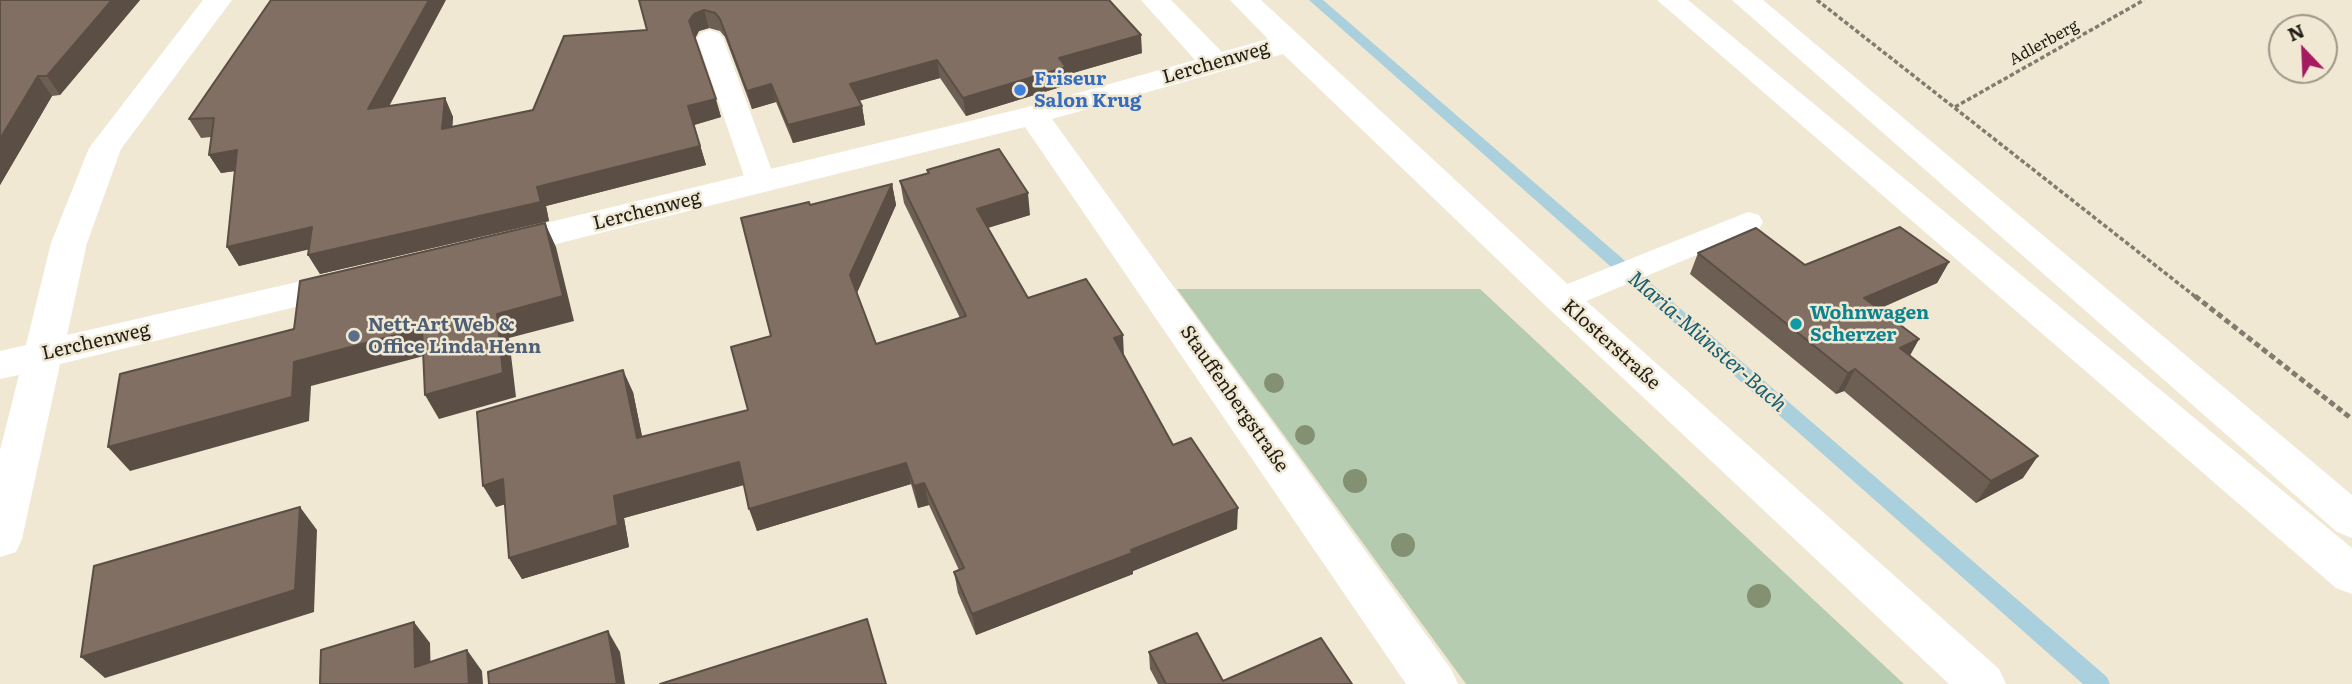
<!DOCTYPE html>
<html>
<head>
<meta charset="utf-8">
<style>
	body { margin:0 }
	#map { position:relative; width:2352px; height:684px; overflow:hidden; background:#f0e8d3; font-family:Literata,serif }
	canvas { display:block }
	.north { position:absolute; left:2268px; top:14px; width:70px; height:70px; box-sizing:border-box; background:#f0e8d3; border:2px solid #9d9787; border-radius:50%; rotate:337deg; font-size:19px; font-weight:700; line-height:28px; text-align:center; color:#211e16 }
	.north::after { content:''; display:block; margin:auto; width:24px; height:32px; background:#a51a61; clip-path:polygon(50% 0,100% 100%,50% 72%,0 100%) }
</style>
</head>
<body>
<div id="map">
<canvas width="2352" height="684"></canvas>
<div class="north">N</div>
</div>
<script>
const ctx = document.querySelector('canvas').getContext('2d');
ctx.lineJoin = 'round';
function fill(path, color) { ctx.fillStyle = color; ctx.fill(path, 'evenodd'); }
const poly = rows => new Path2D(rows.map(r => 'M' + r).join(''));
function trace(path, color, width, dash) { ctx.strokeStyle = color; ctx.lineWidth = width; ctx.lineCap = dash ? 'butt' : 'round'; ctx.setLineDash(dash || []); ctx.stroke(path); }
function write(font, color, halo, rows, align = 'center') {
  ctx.font = font + ' Literata,serif'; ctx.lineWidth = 5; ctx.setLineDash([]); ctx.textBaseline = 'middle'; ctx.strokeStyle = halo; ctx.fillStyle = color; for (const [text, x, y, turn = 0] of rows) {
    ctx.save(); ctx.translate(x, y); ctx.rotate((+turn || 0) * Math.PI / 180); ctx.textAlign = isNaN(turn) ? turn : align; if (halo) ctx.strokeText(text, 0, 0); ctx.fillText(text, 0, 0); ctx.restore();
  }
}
fill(poly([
	[1177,289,1480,289,1904,684,1466,684]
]), '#b6ccb0');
fill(poly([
	[1309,0,1323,0,2107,677,2110,684,2083,684,1309,0]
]), '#a9d0dc');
trace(poly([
	[1817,0,2197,298],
	[1955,107,2144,0]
]), '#817c6e', 3.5, [4.5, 2.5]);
trace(poly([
	[2195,296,2352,419]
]), '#817c6e', 5, [6, 3.5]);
fill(poly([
	[710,30,719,33,723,38,776,182,771,188,761,191,751,188,746,182,697,38,701,33,710,30],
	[1748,212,1759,215,1763,222,1759,229,1572,307,1561,310,1550,307,1545,299,1550,291,1748,212]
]), '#fff');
fill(poly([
	[203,0,232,0,121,149,87,243,67,335,349,270,362,273,367,282,362,291,349,294,60,364,22,539,16,552,0,557,0,450,19,375,0,379,0,351,26,345,51,243,89,148,203,0],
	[1141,0,1171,0,1222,52,1268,39,1230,0,1261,0,1574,290,1999,669,2006,684,1949,684,1548,308,1283,54,1052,119,1451,669,1458,684,1406,684,1025,127,500,258,487,254,482,246,487,238,500,234,1024,108,1195,60,1141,0]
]), '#fff');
fill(poly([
	[1657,0,1688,0,2352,548,2352,594,2336,588,1657,0],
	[1732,0,1763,0,2352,495,2352,538,2337,532,1732,0]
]), '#fff');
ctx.fillStyle = '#839071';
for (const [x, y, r] of [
	[1274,383,10],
	[1305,435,10],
	[1355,481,12],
	[1403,545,12],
	[1759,596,12]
]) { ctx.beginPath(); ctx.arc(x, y, r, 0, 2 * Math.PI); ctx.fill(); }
fill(poly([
	[0,0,140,0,60,95,52,96,0,185],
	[639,0,1142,53,1066,75,1067,85,966,116,940,78,859,101,862,106,865,125,793,143,776,102,752,109,725,37,720,31,709,28,699,31,695,38,721,117,694,125,706,165,546,206,549,221,320,274,308,255,309,249,239,266,227,247,235,171,221,173,209,155,211,137,201,138,189,119,389,106,445,98,453,117,452,127,533,110,647,30],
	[927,170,1030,215,988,228,1028,298,1124,356,1173,445,1237,529,1133,571,1133,574,976,635,958,593,954,572,959,570,929,505,918,508,911,484,757,531,744,485,624,518,629,547,522,579,509,558,505,504,496,507,633,392,642,437,748,410,810,205,892,184,896,205,857,293,876,344,960,318,904,203,900,181,928,173],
	[1698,253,1805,265,1949,262,1937,283,1879,309,1919,339,1910,355,2023,478,1976,503,1844,391,1836,394,1690,274],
	[1149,652,1223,681,1352,684,1158,684,1150,669]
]), '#6e5f54');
fill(poly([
	[112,0,140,0,60,95,47,76],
	[429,0,446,0,378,127,368,109],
	[704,10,709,28,699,31,695,39,689,21,694,14],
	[1141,35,1142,53,1066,75,1067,85,966,116,963,98,1059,58],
	[937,60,940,78,854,102,850,84],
	[38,76,52,96,0,185,0,139],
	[771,84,776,102,752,109,747,91],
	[445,98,453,117,451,148,442,129],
	[716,99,721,117,694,125,706,165,546,206,549,221,320,274,308,255,537,187,688,106],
	[862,106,865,125,793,143,788,125],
	[237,150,249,169,221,173,209,155],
	[892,184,896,205,855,297,850,275],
	[1028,193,1030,215,980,230,977,209],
	[545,223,556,247,574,321,509,338,516,397,439,419,425,395,497,314],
	[312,227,323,246,239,266,227,247],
	[1949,262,1937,283,1853,320,1864,298],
	[422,328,435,353,311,386,309,421,130,471,108,447,294,362],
	[1123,335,1124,357,1114,338],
	[1919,339,1907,361,1900,348],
	[1855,369,1844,391,1836,394,1848,373],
	[623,370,633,392,647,460,637,438],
	[2038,456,2023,478,1976,503,1991,481],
	[739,462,747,484,624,518,629,547,522,579,509,558,614,496],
	[906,463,911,484,757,531,749,509],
	[503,479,516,501,496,507,483,486],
	[924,483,929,505,918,508,914,486],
	[300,507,317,530,314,612,105,678,81,657],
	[1238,508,1237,529,1133,571,1133,574,976,635,972,614],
	[414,622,430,643,431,684,415,667],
	[608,631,620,652,625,684,617,684],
	[467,650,482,671,483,684,469,684]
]), '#5a4e45');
const building = poly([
	[0,0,112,0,47,76,38,76,0,139,0,0],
	[271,0,429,0,368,109,445,98,442,129,533,110,564,36,647,30,639,0,1109,0,1141,35,1059,58,1066,67,963,98,937,60,850,84,862,106,788,125,771,84,747,91,720,19,715,13,704,10,694,14,689,21,716,99,688,106,700,146,537,187,541,202,308,255,312,227,227,247,237,150,209,155,214,118,189,119,271,0],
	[999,149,1028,193,977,209,1028,298,1086,279,1123,335,1114,338,1173,445,1191,438,1238,508,1131,550,1132,553,972,614,954,572,964,568,924,483,914,486,906,463,749,509,739,462,614,496,618,525,509,558,503,479,483,486,477,412,623,370,637,438,748,410,731,347,771,336,741,218,809,202,810,205,892,184,850,275,876,344,966,316,900,181,929,173,927,170,999,149],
	[545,223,563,296,497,314,503,373,425,395,422,328,294,362,292,397,108,447,120,374,294,329,300,281,545,223],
	[1900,227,1949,262,1864,298,1919,339,1900,348,2038,456,1991,481,1855,369,1848,373,1698,253,1756,228,1805,265,1900,227],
	[300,507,295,590,81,657,94,566,300,507],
	[867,619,886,684,660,684,867,619],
	[414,622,415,667,467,650,469,684,320,684,321,650,414,622],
	[608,631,617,684,489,684,488,672,608,631],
	[1197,633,1223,681,1321,638,1352,684,1166,684,1149,652,1197,633]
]);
fill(building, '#806f62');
trace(building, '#5a4e45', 2);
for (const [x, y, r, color] of [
	[1020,90,7,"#3f7fe0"],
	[1796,324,7,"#0f9aa8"],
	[354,336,7,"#5c6f8a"]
]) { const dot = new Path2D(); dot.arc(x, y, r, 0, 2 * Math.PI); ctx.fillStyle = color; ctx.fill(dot); trace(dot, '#f0e8d3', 2.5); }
write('16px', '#211e16', '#f0e8d3', [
	["Adlerberg",2044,43,-29]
]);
write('19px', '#211e16', '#f0e8d3', [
	["Lerchenweg",1216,63,-16],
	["Lerchenweg",647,211,-14],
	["Lerchenweg",96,342,-13],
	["Klosterstraße",1611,345,42],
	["Stauffenbergstraße",1234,399,55]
]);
write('bold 19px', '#366cbe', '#f0e8d3', [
	["Friseur",1034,79],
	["Salon Krug",1034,101]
], 'left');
write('bold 19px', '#0d838f', '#f0e8d3', [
	["Wohnwagen",1810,313],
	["Scherzer",1810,335]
], 'left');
write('bold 19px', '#4e5e75', '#f0e8d3', [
	["Nett-Art Web &",368,325],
	["Office Linda Henn",368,347]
], 'left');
write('italic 21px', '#145f71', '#f0e8d3', [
	["Maria-Münster-Bach",1707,342,41]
]);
</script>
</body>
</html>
